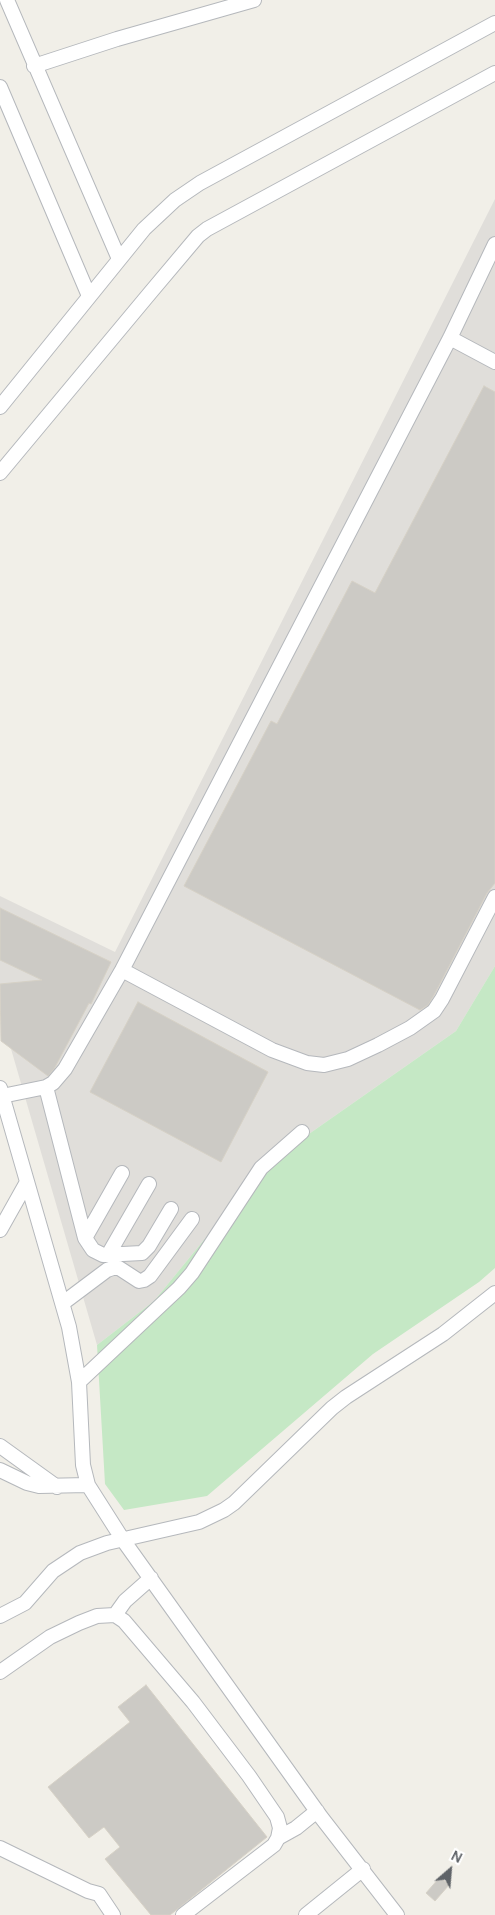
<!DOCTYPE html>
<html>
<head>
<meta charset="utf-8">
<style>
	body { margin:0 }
	#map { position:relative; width:495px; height:1915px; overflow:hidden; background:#f1efe8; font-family:Manrope,sans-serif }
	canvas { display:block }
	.north { position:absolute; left:425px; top:1845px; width:50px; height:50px; -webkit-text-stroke:4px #fff; paint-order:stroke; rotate:27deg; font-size:14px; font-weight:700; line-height:20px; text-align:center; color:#5f6368 }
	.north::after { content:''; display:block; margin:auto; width:18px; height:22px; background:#5f6368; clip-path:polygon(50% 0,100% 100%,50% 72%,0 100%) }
</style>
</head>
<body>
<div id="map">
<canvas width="495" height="1915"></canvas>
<div class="north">N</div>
</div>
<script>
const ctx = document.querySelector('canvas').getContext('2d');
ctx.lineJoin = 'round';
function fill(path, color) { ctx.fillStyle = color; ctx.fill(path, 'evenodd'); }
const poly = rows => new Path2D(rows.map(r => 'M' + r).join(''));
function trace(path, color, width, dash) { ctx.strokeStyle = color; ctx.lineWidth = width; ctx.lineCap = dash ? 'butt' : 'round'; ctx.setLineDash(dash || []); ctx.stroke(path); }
fill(poly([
	[495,199,495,966,456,1031,266,1164,154,1301,97,1345,0,1011,0,896,115,952]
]), '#e0deda');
fill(poly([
	[495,966,495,1268,479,1282,373,1354,207,1496,124,1510,105,1484,97,1345,154,1301,266,1164,456,1031]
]), '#c5e8c5');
const building = poly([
	[484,386,495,392,495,883,487,893,434,995,428,1005,420,1010,184,886,271,721,277,724,352,581,375,593,484,386],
	[0,908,111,962,91,1004,89,1003,54,1069,48,1076,1,1041,0,984,42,980,0,960,0,908],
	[138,1002,268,1072,221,1162,90,1092,138,1002],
	[146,1685,267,1837,170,1915,151,1915,105,1859,120,1847,104,1827,89,1838,48,1787,130,1722,118,1707,146,1685],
	[440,1877,449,1885,435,1901,426,1893,440,1877]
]);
fill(building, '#cccac5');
trace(building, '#d6d1c6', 1);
const minor = poly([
	[7,0,119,259],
	[34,66,117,39,254,0],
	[0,87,89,296],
	[450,338,495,362],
	[0,407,144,229,175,200,200,183,495,23],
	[0,473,150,293,198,236,207,229,495,73],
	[122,970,272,1050,307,1063,324,1065,348,1059,378,1045,410,1028,434,1011,442,999,495,897],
	[46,1087,85,1238,93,1250,103,1255,142,1253,149,1246,171,1209],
	[0,1088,69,1327,79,1382,83,1465,88,1485,123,1540,321,1817,397,1915],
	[2,1096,46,1087,53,1083,65,1069,122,970,450,338,495,244],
	[0,1230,27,1182],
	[85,1238,122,1173],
	[108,1255,149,1184],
	[63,1303,107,1270,113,1268,119,1268,139,1281,144,1280,150,1276,192,1219],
	[79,1382,179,1288,192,1273,261,1168,302,1132],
	[0,1446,57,1487],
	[0,1470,27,1483,39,1486,88,1485],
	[115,1615,125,1601,151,1578],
	[0,1616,25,1603,53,1571,80,1553,107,1543,199,1522,224,1510,234,1503,332,1408,346,1397,443,1334,495,1293],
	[0,1672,50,1637,79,1623,97,1616,115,1615,124,1621,193,1702,249,1776,277,1817,280,1828,278,1838,274,1845,183,1915],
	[278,1838,296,1828,317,1811],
	[0,1848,88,1891,99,1894,113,1915],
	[306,1915,363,1869]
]);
trace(minor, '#b5b8bc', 16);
trace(minor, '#fff', 14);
</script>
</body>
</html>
